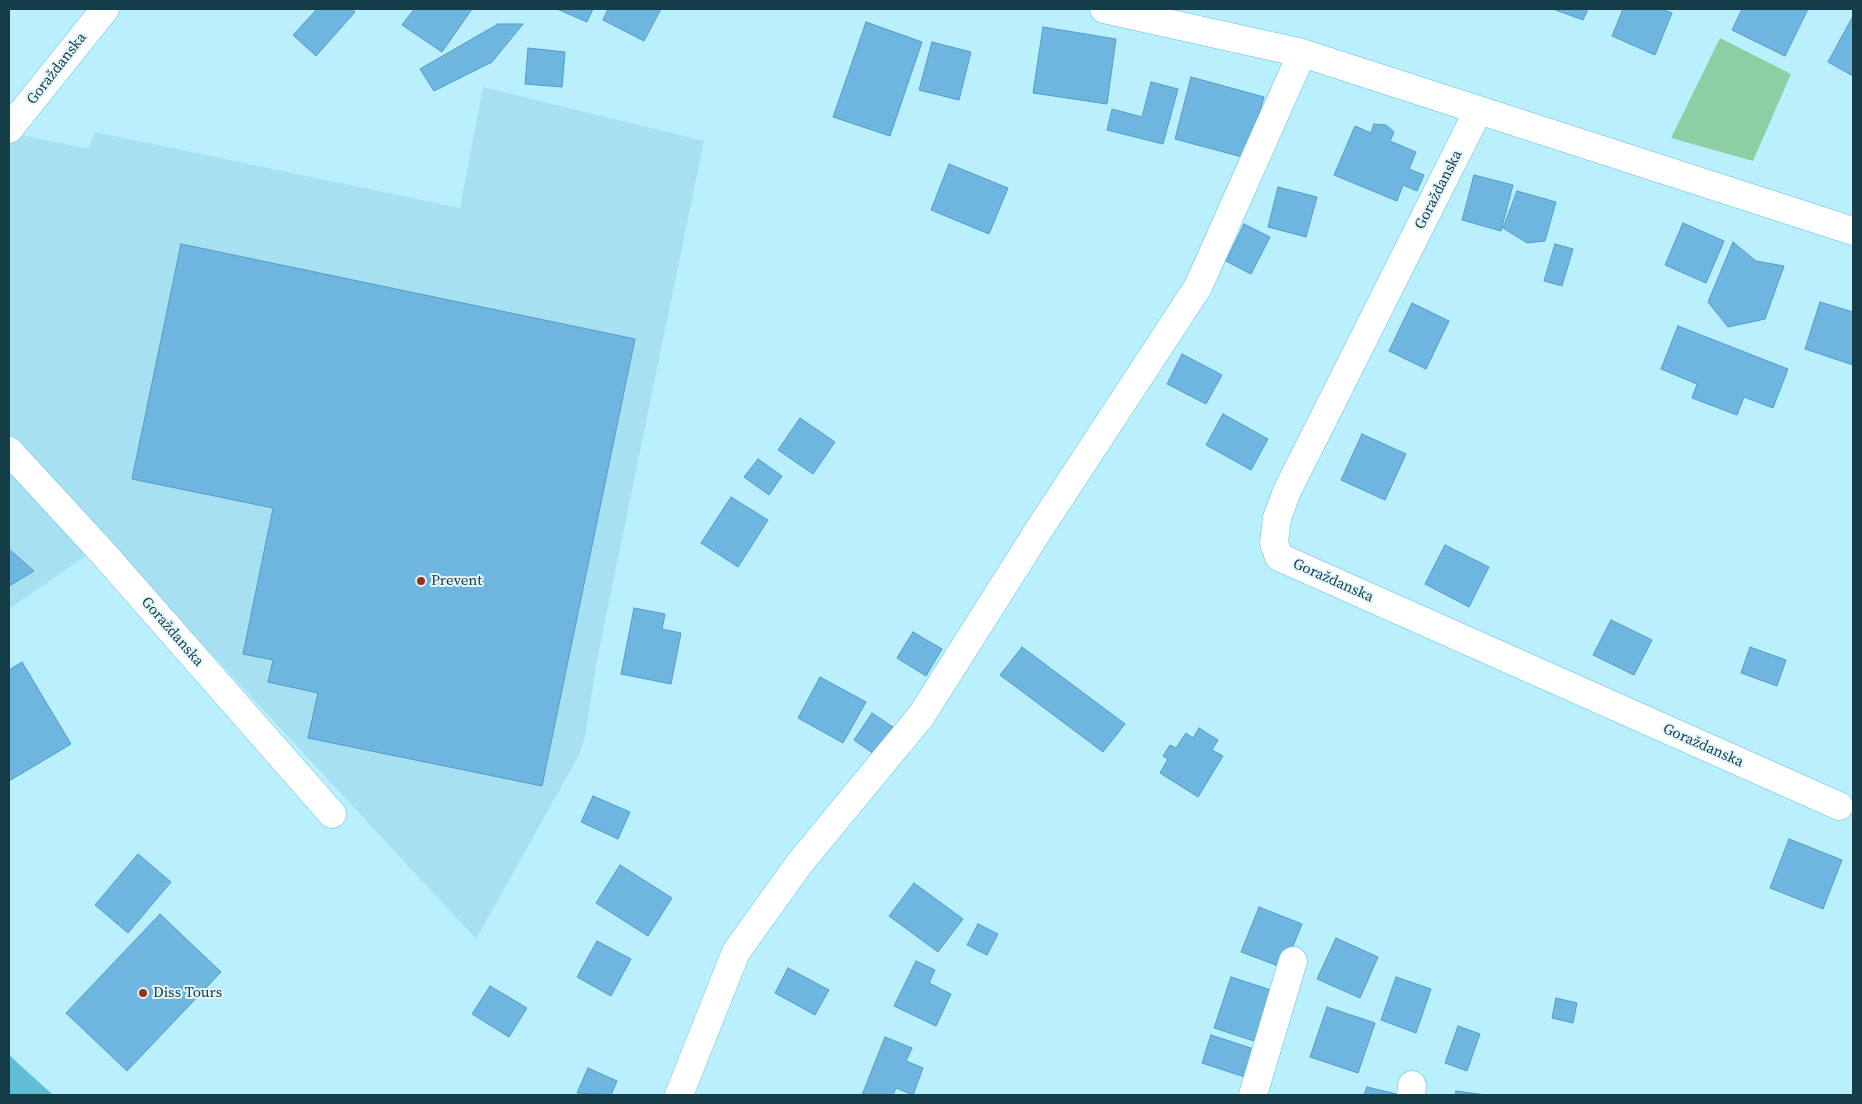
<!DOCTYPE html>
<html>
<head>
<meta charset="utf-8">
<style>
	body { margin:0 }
	#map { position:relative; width:1862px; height:1104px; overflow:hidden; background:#baf0fe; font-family:"Source Serif 4",serif }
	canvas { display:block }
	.frame { position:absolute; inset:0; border:10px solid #143d47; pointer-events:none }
</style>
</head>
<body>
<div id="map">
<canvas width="1862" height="1104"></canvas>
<div class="frame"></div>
</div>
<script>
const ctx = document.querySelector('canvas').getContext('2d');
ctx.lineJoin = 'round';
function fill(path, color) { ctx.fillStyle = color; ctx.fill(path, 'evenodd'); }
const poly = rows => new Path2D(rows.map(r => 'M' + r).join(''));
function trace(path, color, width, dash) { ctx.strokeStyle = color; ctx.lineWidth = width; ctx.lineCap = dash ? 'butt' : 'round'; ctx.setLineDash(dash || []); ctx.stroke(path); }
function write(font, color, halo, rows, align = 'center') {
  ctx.font = font + ' "Source Serif 4",serif'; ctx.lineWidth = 4; ctx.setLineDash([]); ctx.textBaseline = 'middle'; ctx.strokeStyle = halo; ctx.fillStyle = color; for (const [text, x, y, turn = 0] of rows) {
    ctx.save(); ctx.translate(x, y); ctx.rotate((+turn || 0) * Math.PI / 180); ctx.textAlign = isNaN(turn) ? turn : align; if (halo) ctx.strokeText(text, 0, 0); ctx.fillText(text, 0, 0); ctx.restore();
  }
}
fill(poly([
	[483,87,704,141,597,660,585,737,578,757,476,939,9,436,9,144,17,134,88,149,95,132,460,208],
	[9,467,87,555,9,609]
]), '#a7e1f1');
fill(poly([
	[1720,38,1791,74,1753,161,1671,138]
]), '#8dcea5');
fill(poly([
	[9,1055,53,1095,9,1095]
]), '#5fbdd4');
const building = poly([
	[317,9,352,9,355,12,316,56,293,35,317,9],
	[414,9,472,9,442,52,402,25,414,9],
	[557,9,593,9,587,22,557,9],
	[608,9,661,9,644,41,603,20,608,9],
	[1553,9,1588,9,1583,20,1553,9],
	[1623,9,1662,9,1672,13,1655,55,1612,36,1623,9],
	[1742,9,1808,9,1785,56,1732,30,1742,9],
	[1853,16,1853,76,1828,62,1853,16],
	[866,22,922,42,890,136,833,117,866,22],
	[498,24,523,24,492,62,434,91,420,69,498,24],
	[1043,27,1116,39,1107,104,1033,93,1043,27],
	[932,42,971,52,959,100,919,90,932,42],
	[528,48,565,52,562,87,525,84,528,48],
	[1191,77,1264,97,1246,158,1175,139,1191,77],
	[1151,82,1178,89,1163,144,1107,130,1112,109,1142,117,1151,82],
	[1374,124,1386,125,1394,132,1390,141,1416,152,1409,169,1424,175,1417,191,1403,185,1397,201,1334,175,1355,126,1371,133,1374,124],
	[949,164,1008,188,989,234,931,210,949,164],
	[1474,175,1513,185,1501,231,1462,220,1474,175],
	[1278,187,1317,197,1306,237,1268,227,1278,187],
	[1517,191,1556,202,1545,241,1527,243,1503,228,1517,191],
	[1683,223,1724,241,1706,283,1665,265,1683,223],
	[1244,224,1270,237,1251,274,1226,261,1244,224],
	[1733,242,1756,261,1784,266,1765,319,1728,327,1708,302,1733,242],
	[181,244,635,339,542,786,308,738,318,693,268,682,273,660,243,654,273,508,132,479,181,244],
	[1555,244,1573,249,1562,286,1544,281,1555,244],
	[1820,302,1853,312,1853,365,1805,349,1820,302],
	[1412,303,1449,321,1426,369,1389,351,1412,303],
	[1678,326,1788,369,1773,408,1744,397,1737,415,1692,398,1697,384,1661,369,1678,326],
	[1182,354,1222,375,1206,404,1167,384,1182,354],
	[1223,414,1268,439,1251,470,1206,445,1223,414],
	[800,418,835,442,813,474,778,450,800,418],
	[1362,434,1406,454,1385,500,1341,480,1362,434],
	[758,459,782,476,769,495,744,477,758,459],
	[731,497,768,520,738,567,701,543,731,497],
	[1445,545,1489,567,1469,607,1425,584,1445,545],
	[9,549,34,571,9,586,9,549],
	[634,608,665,614,662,629,681,633,671,684,621,674,634,608],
	[1611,620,1652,640,1634,675,1593,655,1611,620],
	[913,632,942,649,926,676,897,658,913,632],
	[1022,647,1125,724,1103,752,1000,675,1022,647],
	[1750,647,1786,660,1777,686,1741,673,1750,647],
	[22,662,71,744,9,781,9,670,22,662],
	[820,677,866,702,843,743,798,718,820,677],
	[872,713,893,727,874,754,854,740,872,713],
	[1199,728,1218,740,1212,750,1223,756,1198,797,1160,773,1168,759,1163,756,1170,745,1176,748,1186,733,1193,738,1199,728],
	[593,796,630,812,618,839,581,822,593,796],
	[1789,839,1842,860,1823,909,1770,888,1789,839],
	[138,854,171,882,128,933,95,905,138,854],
	[620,865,672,898,648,936,596,903,620,865],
	[914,883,963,919,938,952,889,916,914,883],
	[1259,907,1302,924,1284,968,1241,952,1259,907],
	[160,914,221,972,127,1071,66,1013,160,914],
	[978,924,998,934,987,955,967,945,978,924],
	[1336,938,1378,957,1360,998,1317,979,1336,938],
	[597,941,631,959,611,996,577,977,597,941],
	[916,961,935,970,929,983,951,994,936,1026,894,1006,916,961],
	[788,968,829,990,815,1015,775,993,788,968],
	[1231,977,1274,991,1257,1042,1214,1028,1231,977],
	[1396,977,1431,989,1416,1033,1381,1020,1396,977],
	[490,986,527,1008,509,1037,472,1014,490,986],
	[1556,998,1577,1003,1573,1023,1552,1018,1556,998],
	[1327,1007,1375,1023,1358,1073,1310,1057,1327,1007],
	[1458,1026,1480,1034,1467,1071,1445,1063,1458,1026],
	[1211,1035,1260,1051,1251,1079,1202,1063,1211,1035],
	[885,1037,912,1048,906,1061,923,1068,913,1095,896,1088,893,1095,862,1095,885,1037],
	[588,1068,617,1081,611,1095,577,1093,588,1068],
	[1367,1087,1401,1095,1364,1095,1367,1087],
	[1456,1091,1486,1095,1455,1095,1456,1091]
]);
fill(building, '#6eb6e0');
trace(building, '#539cc6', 1);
const minor = poly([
	[1104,9,1302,53,1853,231],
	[1478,111,1287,491,1277,518,1274,543,1279,557,1839,806],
	[9,129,105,9],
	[9,451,102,552,332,814],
	[679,1095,736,952,799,864,921,716,1040,528,1198,287,1302,53],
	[1253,1095,1293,961],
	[1411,1095,1412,1085]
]);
trace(minor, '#61c1d9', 29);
trace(minor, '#fff', 28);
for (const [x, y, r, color] of [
	[421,581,5,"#9a3215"],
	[143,993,5,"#9a3215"]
]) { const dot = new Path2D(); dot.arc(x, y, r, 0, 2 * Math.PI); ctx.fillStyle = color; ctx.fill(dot); trace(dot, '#e5f6fb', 2); }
write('15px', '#143d47', '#e5f6fb', [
	["Goraždanska",57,69,-52],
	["Goraždanska",1439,190,-63],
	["Goraždanska",1333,581,24],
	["Goraždanska",172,632,49],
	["Goraždanska",1703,746,24]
]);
write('15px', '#143d47', '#e5f6fb', [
	["Prevent",431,581],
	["Diss Tours",153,993]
], 'left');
</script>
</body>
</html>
